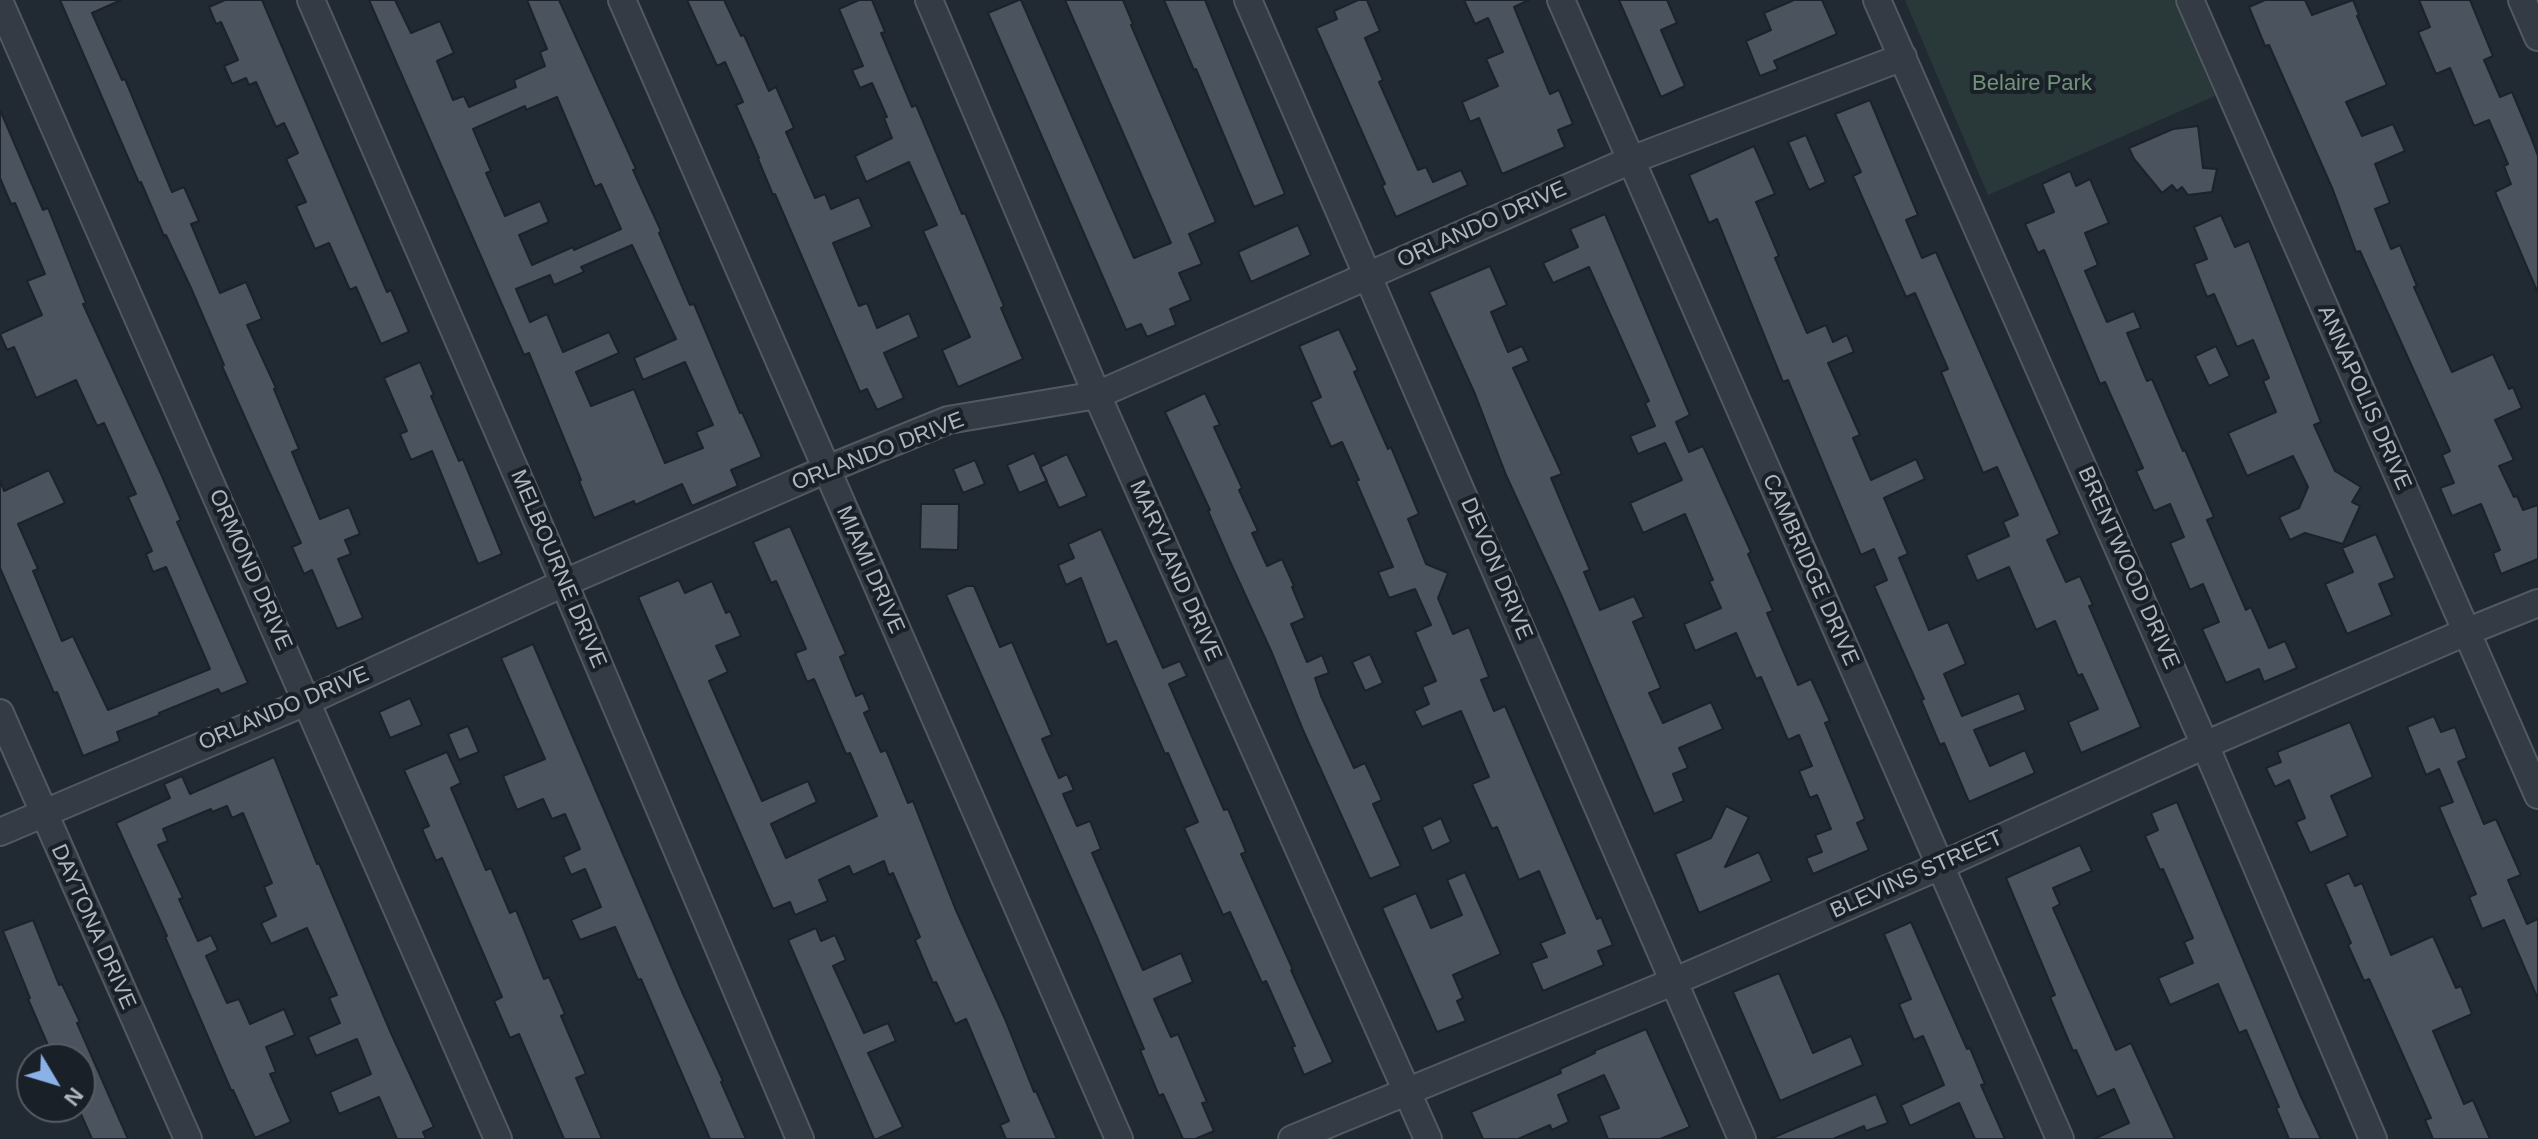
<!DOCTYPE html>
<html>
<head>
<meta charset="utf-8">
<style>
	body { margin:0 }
	#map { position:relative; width:2538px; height:1139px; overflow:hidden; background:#212933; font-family:Arial,sans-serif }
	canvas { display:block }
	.north { position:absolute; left:16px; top:1043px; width:80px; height:80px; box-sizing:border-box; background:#1a2028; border:2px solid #565c65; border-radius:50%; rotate:128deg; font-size:22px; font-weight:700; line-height:32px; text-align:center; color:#afb6c0 }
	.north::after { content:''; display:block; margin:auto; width:28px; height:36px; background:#8bb1e9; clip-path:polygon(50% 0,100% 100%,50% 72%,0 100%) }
</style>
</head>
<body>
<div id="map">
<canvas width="2538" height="1139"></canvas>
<div class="north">N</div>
</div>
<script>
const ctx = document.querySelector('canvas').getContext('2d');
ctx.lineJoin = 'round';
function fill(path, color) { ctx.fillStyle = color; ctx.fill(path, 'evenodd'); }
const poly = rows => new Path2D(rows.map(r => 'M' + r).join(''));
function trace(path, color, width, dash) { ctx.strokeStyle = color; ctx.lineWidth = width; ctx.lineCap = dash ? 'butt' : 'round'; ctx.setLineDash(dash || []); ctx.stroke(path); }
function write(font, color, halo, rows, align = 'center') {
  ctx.font = font + ' Arial,sans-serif'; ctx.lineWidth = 8; ctx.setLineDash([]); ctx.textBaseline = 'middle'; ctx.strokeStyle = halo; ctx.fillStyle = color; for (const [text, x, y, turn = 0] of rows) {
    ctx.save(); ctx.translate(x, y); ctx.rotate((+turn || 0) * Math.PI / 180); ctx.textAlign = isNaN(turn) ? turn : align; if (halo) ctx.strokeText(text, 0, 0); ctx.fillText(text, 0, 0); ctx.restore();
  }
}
fill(poly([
	[1905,0,2174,0,2215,96,1988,195]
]), '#293939');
const building = poly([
	[60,0,121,0,92,13,122,80,125,79,172,192,184,187,199,221,191,224,220,293,246,282,262,319,247,325,276,388,274,389,299,449,292,452,320,519,349,507,360,534,345,540,351,554,338,559,363,618,337,629,312,570,304,574,292,547,301,543,222,366,224,365,191,288,166,235,164,236,141,182,139,183,60,0],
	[225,0,262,0,387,292,391,290,409,332,381,344,356,287,350,290,329,243,315,249,296,206,306,202,286,159,298,153,284,123,276,127,256,82,249,85,246,78,232,84,224,66,238,60,221,22,216,24,209,7,225,0],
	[369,0,395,0,411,33,440,21,454,53,437,61,453,100,464,96,469,107,516,87,514,80,545,66,540,52,547,49,527,0,559,0,636,169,633,170,661,231,659,233,690,305,694,304,740,413,742,412,762,457,731,470,738,486,692,506,682,484,635,505,634,501,594,518,579,481,581,480,529,353,524,355,369,0],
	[557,97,595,187,601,184,621,229,574,250,573,247,532,265,519,235,549,222,540,201,505,216,486,173,491,171,473,129,525,106,526,110,557,97],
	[632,245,676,339,634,358,643,380,685,362,713,425,696,432,703,448,665,463,634,389,591,406,576,372,619,353,609,332,563,352,547,314,530,322,516,289,550,275,554,285,584,272,581,267,632,245],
	[687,0,724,0,741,36,744,35,769,91,776,87,794,128,786,132,815,198,825,194,831,209,859,197,872,227,833,243,859,306,867,303,877,328,909,313,919,337,884,353,904,398,877,410,867,389,860,392,775,194,773,195,758,159,759,158,736,105,743,102,725,62,717,66,687,0],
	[859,0,872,0,885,32,881,33,912,107,916,105,962,214,965,213,1004,306,1001,308,1023,359,958,387,942,350,970,337,923,231,937,225,909,162,866,182,855,156,892,138,884,118,887,117,872,83,860,88,852,70,863,66,839,9,859,0],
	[1019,0,1021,0,1134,258,1171,243,1065,0,1123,0,1133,24,1131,25,1216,222,1189,234,1202,264,1179,273,1191,300,1170,309,1176,325,1147,337,1141,324,1126,330,988,13,1019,0],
	[1164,0,1205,0,1285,194,1254,207,1196,69,1194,70,1164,0],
	[1358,0,1367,0,1380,31,1365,38,1383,80,1379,82,1418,170,1426,167,1433,182,1461,170,1468,185,1396,217,1382,186,1385,184,1316,28,1337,19,1334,11,1358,0],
	[1464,0,1529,0,1514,7,1550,94,1559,90,1573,124,1558,130,1565,147,1502,174,1479,118,1470,122,1462,102,1498,86,1486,59,1503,52,1488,18,1475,24,1464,0],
	[1619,0,1667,0,1677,23,1661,30,1685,86,1661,97,1619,0],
	[1794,0,1822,0,1837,34,1774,61,1778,69,1760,76,1746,41,1771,30,1764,13,1794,0],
	[2265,0,2305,0,2312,15,2353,0,2359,15,2357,16,2387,85,2346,102,2362,136,2393,124,2405,151,2375,164,2390,203,2375,209,2391,249,2400,245,2417,286,2414,287,2452,372,2493,354,2509,389,2513,387,2522,408,2495,420,2514,460,2499,466,2514,497,2517,496,2523,510,2538,505,2538,559,2501,574,2493,553,2500,550,2481,504,2452,516,2440,488,2454,483,2442,455,2450,451,2360,251,2356,252,2333,190,2269,45,2265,46,2249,7,2265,0],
	[2419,0,2470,0,2493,56,2484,60,2500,97,2512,92,2531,137,2538,156,2538,293,2495,192,2511,184,2504,166,2508,164,2489,120,2474,126,2450,68,2436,74,2418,32,2430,27,2419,0],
	[1870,100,1918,215,1906,220,1922,258,1936,252,2060,534,2047,540,2066,582,2080,576,2093,605,2089,606,2141,727,2081,753,2068,722,2098,709,2082,674,2078,676,2055,621,2036,630,2009,567,1977,581,1966,555,2009,536,2003,522,2018,515,1997,467,1983,473,1941,372,1948,369,1915,293,1906,297,1853,176,1861,172,1835,114,1870,100],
	[0,110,43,210,48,208,86,303,83,304,161,474,181,520,177,522,248,683,221,694,218,689,159,713,160,715,117,732,120,741,83,756,57,692,54,693,0,568,0,480,4,491,49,470,65,503,18,524,38,569,33,571,62,641,73,636,108,710,210,669,166,567,153,572,146,554,152,551,128,497,136,494,104,423,97,426,76,380,36,398,14,347,7,350,0,334,42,315,27,281,45,274,15,203,11,204,0,178,0,110],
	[2198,126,2203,168,2217,169,2212,192,2188,195,2182,187,2177,191,2172,185,2162,193,2134,159,2129,148,2173,129,2198,126],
	[1806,135,1826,182,1809,190,1788,142,1806,135],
	[1754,146,1775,194,1756,202,1779,256,1775,258,1807,333,1826,325,1833,342,1847,335,1854,352,1828,363,1860,435,1853,438,1871,480,1916,459,1925,479,1884,498,1908,554,1899,558,1929,630,1948,622,1966,664,1944,674,1962,716,2019,693,2026,710,1974,730,1990,766,2025,750,2035,773,1969,802,1944,743,1940,745,1921,700,1924,699,1874,586,1887,580,1874,549,1861,555,1788,380,1783,382,1717,219,1709,223,1689,175,1754,146],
	[2070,171,2076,186,2090,179,2109,223,2085,233,2098,265,2085,271,2107,322,2134,311,2141,328,2127,333,2147,381,2152,379,2183,451,2185,450,2214,517,2207,520,2246,610,2251,607,2269,648,2285,641,2297,668,2264,682,2259,669,2226,683,2202,629,2219,622,2203,584,2190,590,2170,543,2184,537,2170,504,2154,511,2136,471,2143,468,2105,382,2100,384,2044,250,2038,253,2025,224,2054,212,2042,184,2070,171],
	[1605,214,1690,415,1676,422,1689,452,1703,446,1751,552,1748,554,1773,611,1767,613,1798,685,1811,679,1830,721,1825,723,1865,819,1857,823,1869,850,1813,874,1806,858,1822,852,1815,835,1831,829,1817,795,1810,798,1799,771,1812,766,1799,735,1788,740,1761,677,1756,679,1736,633,1695,651,1684,624,1721,608,1709,581,1713,580,1685,514,1643,533,1630,503,1682,480,1665,443,1638,454,1630,436,1655,426,1645,403,1649,401,1589,267,1553,283,1543,263,1578,247,1570,229,1605,214],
	[2221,215,2235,247,2249,241,2321,422,2314,425,2335,471,2361,487,2352,502,2360,506,2343,544,2305,533,2290,540,2279,517,2299,508,2308,487,2293,456,2247,476,2228,433,2276,412,2263,381,2269,378,2253,340,2237,347,2214,294,2207,297,2194,264,2207,259,2194,227,2221,215],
	[1298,225,1311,255,1251,282,1238,252,1298,225],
	[1490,266,1507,305,1491,312,1508,352,1522,346,1529,361,1513,368,1562,474,1551,478,1590,570,1584,572,1600,610,1634,596,1644,617,1633,622,1661,688,1649,693,1663,723,1711,702,1723,729,1679,748,1688,768,1673,774,1684,801,1654,814,1562,597,1506,475,1475,394,1429,292,1490,266],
	[1339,329,1358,370,1354,372,1388,449,1391,447,1419,514,1408,519,1426,564,1448,573,1438,598,1453,634,1469,627,1489,677,1481,680,1494,711,1505,706,1597,919,1601,917,1613,945,1598,951,1604,965,1543,991,1531,963,1547,957,1540,943,1565,933,1539,871,1519,880,1497,827,1492,829,1472,784,1489,777,1461,711,1422,727,1414,711,1429,704,1422,687,1436,681,1415,632,1431,625,1415,589,1389,598,1378,572,1393,567,1356,481,1359,480,1342,442,1331,447,1311,402,1321,397,1299,346,1339,329],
	[2216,346,2230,376,2209,386,2195,356,2216,346],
	[420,362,434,395,431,396,459,461,463,459,502,554,478,564,432,451,411,460,400,434,407,431,384,378,420,362],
	[1205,393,1220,425,1214,427,1242,488,1239,490,1258,531,1252,533,1267,566,1282,559,1294,586,1292,587,1305,618,1291,624,1307,662,1322,655,1329,673,1315,678,1321,696,1354,768,1365,763,1382,800,1373,804,1401,866,1370,879,1303,730,1272,653,1232,566,1208,511,1210,510,1165,412,1205,393],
	[1034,453,1047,481,1019,493,1007,465,1034,453],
	[1067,454,1087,496,1059,508,1040,467,1067,454],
	[975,460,985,484,963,493,953,469,975,460],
	[921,504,959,504,958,550,920,549,921,504],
	[790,526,846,654,840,657,856,696,863,693,870,710,864,713,881,752,886,750,908,803,913,801,955,908,1005,1019,1034,1092,1036,1091,1057,1139,1006,1139,1000,1125,1009,1121,966,1019,955,1024,936,982,933,983,915,940,920,937,893,873,889,875,884,861,853,875,849,866,819,880,828,901,795,915,790,902,773,909,638,597,679,580,685,593,712,581,726,613,730,611,741,636,716,646,728,672,709,681,762,801,808,781,817,802,771,824,786,858,877,816,850,753,846,754,814,679,807,682,795,653,806,649,776,581,771,583,753,542,790,526],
	[1101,529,1163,668,1180,661,1187,676,1169,684,1224,810,1228,809,1246,852,1241,854,1293,970,1291,970,1333,1062,1304,1075,1292,1047,1295,1046,1266,981,1262,983,1230,912,1223,915,1184,828,1198,822,1168,753,1165,754,1116,641,1107,645,1081,578,1066,585,1058,565,1074,558,1068,544,1101,529],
	[2376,534,2395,578,2379,584,2392,615,2347,634,2325,584,2353,572,2342,548,2376,534],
	[967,586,974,586,1000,647,1012,642,1052,735,1042,739,1059,778,1067,774,1074,790,1063,794,1077,826,1090,821,1101,849,1092,853,1143,970,1181,953,1193,982,1154,999,1171,1037,1178,1034,1207,1102,1202,1103,1214,1131,1195,1139,1183,1139,1163,1094,1159,1096,1140,1050,1144,1049,1096,935,946,595,967,586],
	[533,644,683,994,723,1081,721,1082,746,1139,710,1139,641,979,638,980,615,927,580,940,571,920,601,907,585,869,571,875,563,857,580,849,565,814,552,819,543,799,517,810,503,776,545,759,501,658,533,644],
	[1370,654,1383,683,1365,691,1352,662,1370,654],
	[410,698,422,725,390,738,379,712,410,698],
	[2434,716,2441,732,2455,727,2467,758,2458,762,2484,824,2496,819,2521,875,2508,880,2527,924,2538,919,2538,999,2504,920,2482,929,2469,897,2476,894,2439,807,2453,802,2439,769,2426,775,2407,727,2434,716],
	[2350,722,2373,777,2331,796,2348,836,2310,853,2296,822,2305,818,2289,780,2275,787,2266,768,2281,762,2277,752,2350,722],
	[468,726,479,752,459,760,448,734,468,726],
	[447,752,461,783,451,788,486,870,491,868,510,913,516,910,544,979,549,977,565,1014,561,1016,586,1074,576,1078,602,1139,564,1139,519,1034,510,1038,494,1001,502,997,442,858,436,861,422,829,429,826,404,770,447,752],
	[274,757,317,864,319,863,390,1031,434,1127,423,1132,426,1139,397,1139,379,1097,339,1114,330,1092,371,1074,357,1039,316,1056,308,1037,340,1023,329,998,337,995,307,928,271,944,261,923,276,916,264,887,272,883,243,813,232,818,227,806,212,812,211,809,163,829,168,841,158,845,183,898,179,899,198,941,211,935,218,950,206,956,227,1003,239,999,250,1024,284,1009,295,1035,266,1047,276,1072,270,1074,291,1122,255,1138,233,1090,231,1090,165,937,167,936,116,823,170,798,164,784,182,776,190,794,274,757],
	[2177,802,2301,1097,2321,1139,2289,1139,2276,1108,2279,1107,2246,1030,2239,1033,2218,984,2170,1005,2158,978,2193,963,2184,942,2193,938,2163,869,2160,870,2145,836,2158,830,2151,813,2177,802],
	[1726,806,1749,817,1725,867,1759,852,1772,881,1699,913,1675,854,1711,838,1726,806],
	[1441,818,1451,842,1432,851,1422,827,1441,818],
	[2080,845,2092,871,2053,888,2060,904,2053,908,2116,1050,2131,1043,2175,1139,2094,1139,2129,1123,2114,1089,2097,1097,2076,1050,2073,1051,2050,997,2055,995,2006,878,2080,845],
	[1465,872,1501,954,1453,975,1463,998,1457,1001,1466,1021,1437,1032,1382,908,1416,893,1431,928,1462,915,1447,880,1465,872],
	[2349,873,2355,886,2362,883,2391,955,2433,936,2456,988,2461,986,2472,1014,2433,1031,2464,1104,2473,1100,2490,1139,2433,1139,2425,1120,2431,1118,2369,979,2364,981,2348,945,2351,943,2325,884,2349,873],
	[33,920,59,985,62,984,80,1022,77,1023,128,1139,92,1139,80,1112,80,1059,54,1059,28,999,30,998,3,931,33,920],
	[1911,922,1967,1049,1970,1048,1985,1084,1981,1085,2005,1139,1975,1139,1959,1103,1910,1126,1901,1105,1944,1085,1923,1036,1914,1040,1899,1004,1911,999,1884,934,1911,922],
	[816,928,821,941,835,935,846,960,833,966,864,1033,888,1023,896,1041,868,1053,903,1127,877,1139,874,1139,788,940,816,928],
	[1779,973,1813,1053,1851,1036,1863,1065,1780,1101,1733,992,1779,973],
	[1646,1029,1690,1127,1660,1139,1608,1139,1599,1116,1619,1108,1604,1075,1558,1095,1569,1122,1552,1130,1550,1125,1518,1139,1483,1139,1471,1112,1561,1073,1560,1069,1595,1053,1594,1051,1646,1029],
	[1876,1094,1888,1123,1866,1131,1864,1126,1833,1139,1770,1139,1876,1094]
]);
fill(building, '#4a535e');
trace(building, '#1c222a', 2);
const minor = poly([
	[311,0,564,583,800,1139],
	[622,0,1119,1139],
	[929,0,1097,395,1428,1139],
	[1248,0,1742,1139],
	[1561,0,2060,1139],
	[1877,0,2205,745,2373,1139],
	[2190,0,2538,795],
	[2522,0,2538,37],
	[0,3,498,1139],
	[0,713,188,1139],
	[0,832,308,701,564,583,825,470,948,420,1097,395,1631,160,1903,57],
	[1292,1139,1675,981,1940,866,2205,745,2466,632,2538,603]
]);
trace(minor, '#525961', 30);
trace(minor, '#343b44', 26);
write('22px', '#719378', '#1a2028', [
	["Belaire Park",2032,84]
]);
write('22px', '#afb6c0', '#1a2028', [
	["ORLANDO DRIVE",1482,225,-24],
	["ANNAPOLIS DRIVE",2364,398,66],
	["ORLANDO DRIVE",878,452,-21],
	["BRENTWOOD DRIVE",2128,568,66],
	["MELBOURNE DRIVE",558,569,67],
	["DEVON DRIVE",1496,569,67],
	["ORMOND DRIVE",250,570,66],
	["MIAMI DRIVE",870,570,66],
	["CAMBRIDGE DRIVE",1810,570,66],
	["MARYLAND DRIVE",1175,571,66],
	["ORLANDO DRIVE",284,709,-23],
	["BLEVINS STREET",1917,875,-24],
	["DAYTONA DRIVE",93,927,66]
]);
</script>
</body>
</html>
